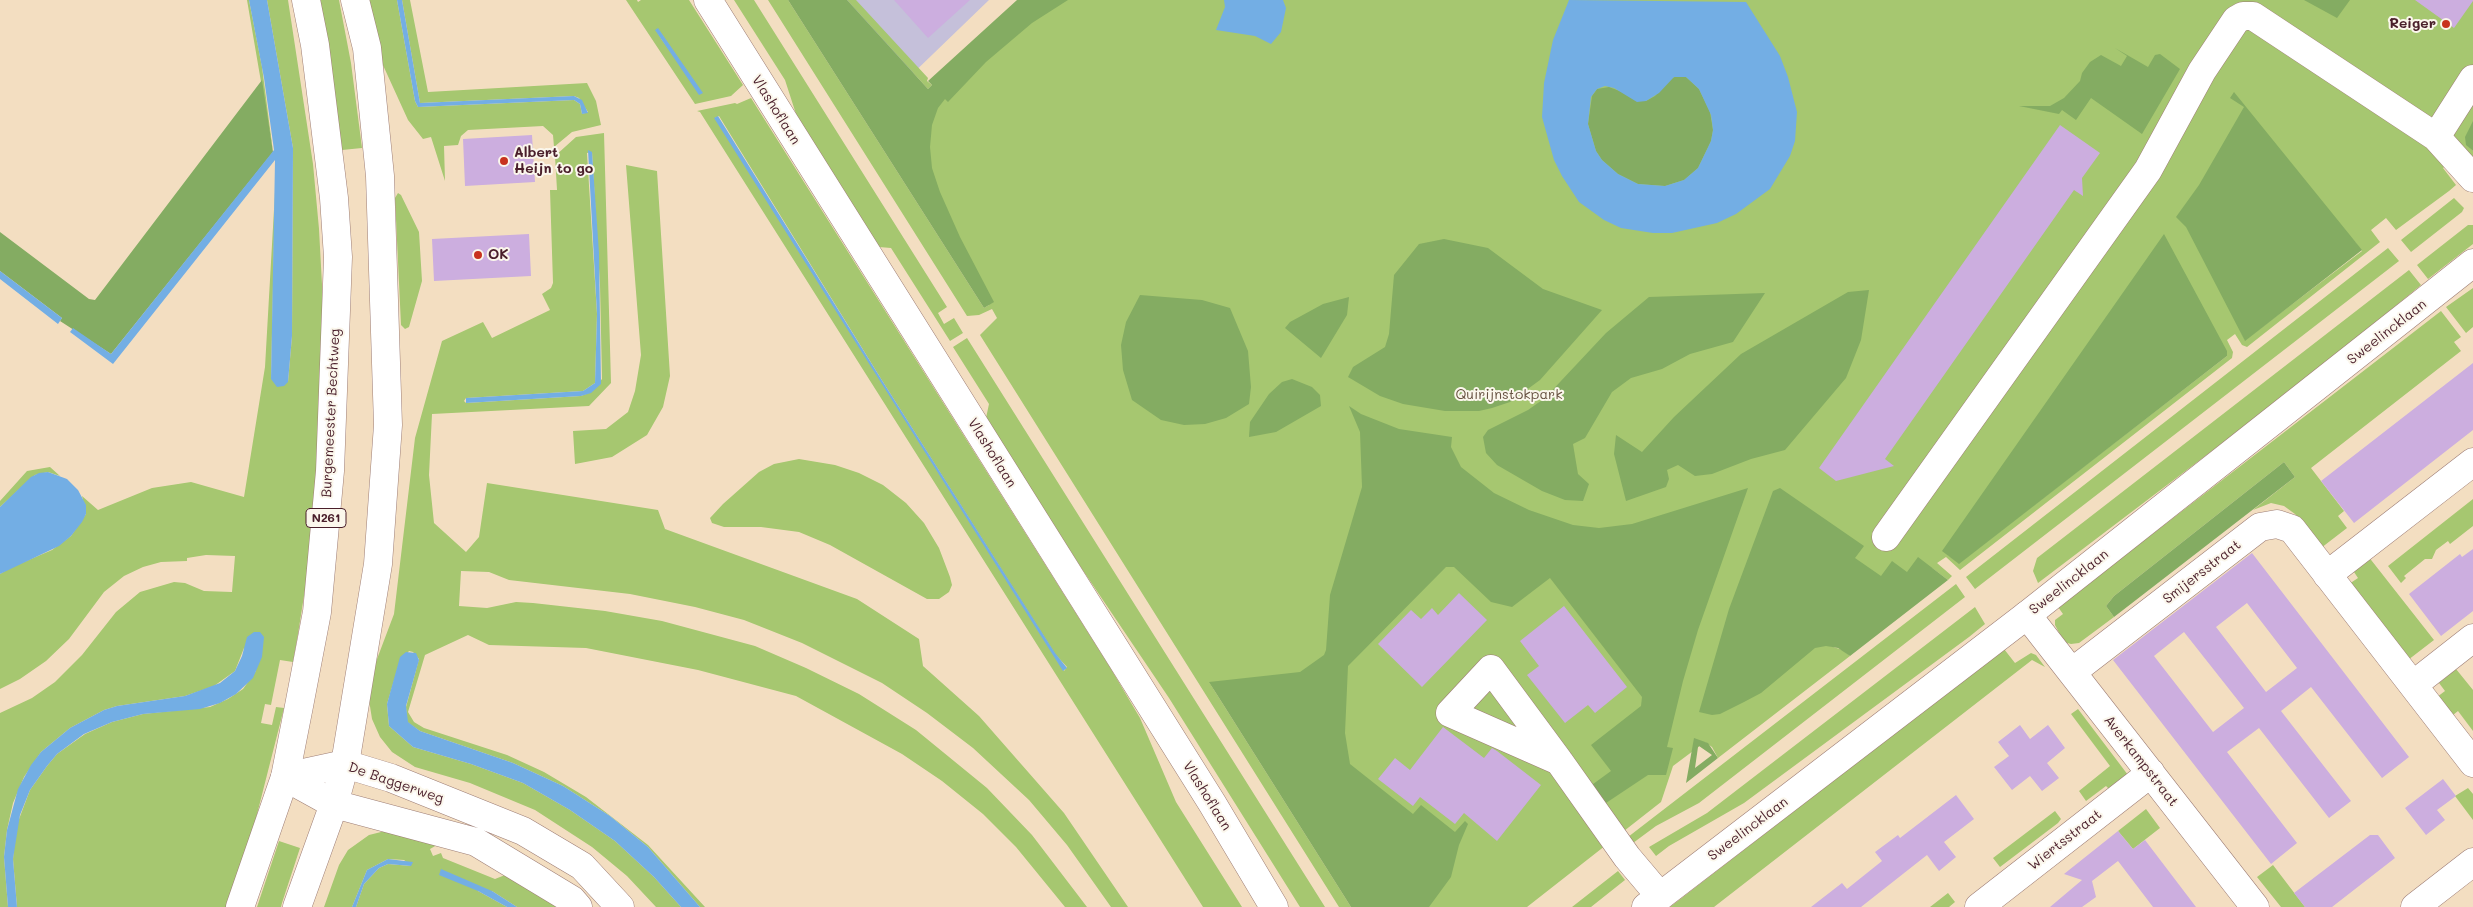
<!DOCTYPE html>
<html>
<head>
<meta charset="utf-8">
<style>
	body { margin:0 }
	canvas { display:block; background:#f3dec1 }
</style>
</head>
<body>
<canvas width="2473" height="907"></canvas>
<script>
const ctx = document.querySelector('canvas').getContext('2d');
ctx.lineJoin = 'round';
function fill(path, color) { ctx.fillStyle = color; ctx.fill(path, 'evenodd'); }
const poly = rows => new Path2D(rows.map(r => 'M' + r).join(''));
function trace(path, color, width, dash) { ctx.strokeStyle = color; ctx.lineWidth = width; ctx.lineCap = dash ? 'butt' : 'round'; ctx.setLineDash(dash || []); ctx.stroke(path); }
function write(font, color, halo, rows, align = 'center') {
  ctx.font = font + ' Mali,sans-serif'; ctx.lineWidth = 4; ctx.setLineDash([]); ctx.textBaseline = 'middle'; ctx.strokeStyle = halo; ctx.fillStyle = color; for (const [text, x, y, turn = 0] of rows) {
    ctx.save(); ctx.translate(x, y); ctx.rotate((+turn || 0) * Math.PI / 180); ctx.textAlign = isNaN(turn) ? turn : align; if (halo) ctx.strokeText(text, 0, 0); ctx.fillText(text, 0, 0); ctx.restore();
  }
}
fill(poly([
	[836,0,989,0,904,82]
]), '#c5c0da');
fill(poly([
	[247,0,249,0,262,67,273,152],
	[267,0,288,0,313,164,319,229,323,303,321,435,309,564,298,634,293,662,280,660,271,705,265,704,261,723,272,725,276,707,284,708,253,830,227,907,17,907,13,859,16,827,30,790,47,766,57,754,85,734,112,722,143,714,210,707,228,699,243,689,256,671,244,648,235,671,214,686,185,696,117,706,104,710,70,728,41,752,24,777,13,803,7,830,4,857,8,907,0,907,0,713,32,698,55,682,82,655,116,612,140,592,174,582,185,583,204,591,232,592,235,556,206,555,187,558,187,561,161,562,143,567,124,576,104,592,69,639,46,661,20,679,0,689,0,574,10,568,52,550,71,536,86,514,82,496,98,510,152,488,191,482,244,497,265,367,275,192,271,379,288,382,292,336,293,148],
	[317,0,339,0,351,63,362,148,342,150],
	[367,0,397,0,415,101,418,107,574,100,580,104,582,114,588,112,579,98,574,96,420,103,402,0,410,0,428,92,587,83,596,101,601,125,572,132,554,147,553,135,543,126,468,130,461,136,458,145,444,146,445,181,431,137,423,139,408,120,377,52],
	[626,0,637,0,638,2,641,0,689,0,743,85,731,96,695,104],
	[658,29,702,93,662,40,656,30],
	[734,0,754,0,947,307,938,313,944,324,954,318,963,333,950,341,891,248,879,247,796,114,785,80],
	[768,0,788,0,984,308,989,305,885,137,1030,0,2473,0,2473,141,2468,146,2473,151,2473,158,2464,149,2443,168,2456,185,2449,191,2396,230,2386,218,2371,230,2380,242,2247,347,2242,345,2235,334,2227,340,2233,352,2232,358,1960,570,1946,557,1937,563,1952,576,1948,580,1932,568,1830,646,1843,650,1850,656,1718,758,1712,747,1705,742,1673,766,1661,802,1527,907,1364,907,1209,682,1351,907,1339,907,980,335,997,318,992,309,979,315,967,316],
	[2355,242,2362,251,2245,340,2240,330],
	[2222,344,2227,356,1959,563,1948,555],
	[847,0,856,0,928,78,927,81,932,85,928,89],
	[751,98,1111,669,1140,718,1176,802,1242,907,1203,907,700,112,697,111,735,103,737,104],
	[719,116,883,382,1055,654,1067,667,1064,671,715,118],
	[604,133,611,383,589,406,432,414,429,475,434,523,466,552,479,537,487,483,658,510,665,529,857,599,919,639,923,666,979,716,1064,813,1128,907,1111,907,1067,845,1029,800,973,748,927,713,882,683,802,643,744,620,695,607,630,594,509,580,489,572,461,571,459,606,487,608,516,602,533,603,605,611,662,621,755,646,806,668,859,694,916,730,987,788,1032,835,1087,907,1065,907,1016,847,983,814,942,781,902,754,796,696,698,670,586,648,489,645,468,635,425,655,408,712,414,722,424,728,507,755,544,772,586,797,648,845,705,907,700,907,648,847,610,816,563,786,513,763,420,731,407,722,406,707,419,659,413,652,409,651,399,664,387,704,389,726,413,747,471,764,523,783,570,810,615,841,654,877,681,907,656,907,627,876,592,847,535,810,470,783,415,767,392,752,380,737,372,719,369,700,374,667,394,614,415,438,442,341,483,322,492,338,550,310,542,294,551,288,553,283,550,190,557,190,555,156,576,137],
	[592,152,600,285,602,379,591,392,581,396,466,403,464,401,466,398,583,391,595,383,597,314,587,153],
	[626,165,657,171,670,376,663,407,647,435,612,457,575,464,573,431,606,429,628,412,635,391,641,355],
	[398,193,401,195,419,232,422,281,409,327,405,329,401,325,395,198],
	[2454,198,2464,208,2462,212,2411,252,2401,240],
	[2468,225,2473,225,2473,244,2428,279,2417,265],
	[2388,248,2399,261,1975,589,1966,577],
	[2409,270,2421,285,2308,378,2038,583,2033,571,2037,558],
	[2473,288,2473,327,2466,333,2446,307],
	[2441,311,2461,337,2454,342,2461,351,2311,468,2344,511,2338,516,2347,528,2321,548,2295,514,2284,506,2271,503,2253,510,2295,477,2284,462,2114,596,2106,606,2114,617,2079,643,2071,644,2064,642,2055,625,2055,620,2063,614,2058,607],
	[967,338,1325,907,1300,907,1169,698,1082,569,986,418,989,404,953,347],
	[799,459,835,465,859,473,883,485,906,503,924,523,939,548,950,577,952,585,949,592,939,599,927,599,830,545,799,532,761,527,724,527,712,523,710,518,723,504,759,472,774,464],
	[50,467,60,476,48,472,35,475,0,507,0,501,27,471],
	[2473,499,2473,526,2450,544,2448,541,2436,550,2432,559,2425,559,2404,576,2406,578,2401,583,2388,566],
	[2368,556,2434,640,2408,660,2349,584,2358,578,2352,569],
	[1956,584,1965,597,1699,803,1656,826,1633,843,1628,837],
	[1975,607,1985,624,1969,637,1744,803,1669,846,1656,856,1649,847,1707,813],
	[2004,649,2015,663,2031,653,2036,655,2045,667,2032,660,1714,907,1670,907],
	[2456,669,2473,690,2473,731,2458,711,2453,715,2437,697,2445,691,2439,683],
	[2078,709,2128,775,2110,790,2106,786,2086,801,2079,791,2110,766,2071,714],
	[2468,788,2473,794,2473,820,2455,796],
	[2146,809,2160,828,2133,849,2118,831],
	[2055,811,2061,819,2058,823,2000,867,1993,858],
	[385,831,437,845,430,849,433,856,441,853,443,858,495,879,510,873,560,907,517,907,492,891,478,891,507,907,356,907,364,884,379,868,388,864,411,866,404,860,388,859,367,870,352,907,324,907,339,865,348,850,369,835],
	[279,841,300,848,282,903,281,907,257,907],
	[2273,865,2305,907,2281,907,2257,877],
	[1618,871,1625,880,1591,907,1572,907],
	[1948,893,1955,902,1949,907,1930,907]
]), '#a6c770');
fill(poly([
	[788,0,847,0,928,89,932,85,928,81,1017,0,1068,0,1032,23,986,62,948,102,945,99,938,108,932,125,930,147,932,168,940,192,960,237,994,302,984,308],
	[2304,0,2350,0,2337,18],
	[2115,48,2148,67,2155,55,2160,54,2180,69,2142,134,2091,98,2076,120,2062,110,2059,114,2019,106,2050,106,2064,98,2080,81,2082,73,2090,62,2101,55,2121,66,2127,56],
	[1675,77,1686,77,1699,89,1710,112,1713,130,1711,141,1698,168,1684,180,1665,186,1638,184,1618,174,1602,160,1596,151,1588,124,1592,96,1597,89,1609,87,1646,101,1655,96,1671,78],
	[262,80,273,152,111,354,60,321,62,318,0,271,0,232,89,299,95,300],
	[2234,92,2362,250,2245,341,2186,227,2176,217,2199,185,2244,107,2230,98],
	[2473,121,2473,151,2466,145,2465,137],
	[2164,234,2227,351,2227,356,1959,564,1942,551],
	[1444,239,1488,248,1543,289,1602,310,1540,380,1510,402,1492,408,1479,411,1445,411,1403,404,1380,396,1348,377,1353,367,1385,347,1389,334,1394,275,1419,244],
	[1869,290,1861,340,1846,378,1785,450,1751,459,1712,474,1695,476,1678,465,1667,470,1669,479,1666,487,1626,501,1614,454,1616,435,1642,452,1674,417,1741,354,1848,292],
	[1765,293,1733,342,1690,354,1662,369,1631,378,1612,392,1585,438,1573,444,1578,474,1589,484,1583,501,1565,500,1542,491,1497,465,1486,453,1483,437,1488,430,1528,410,1545,398,1606,333,1649,297],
	[1140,295,1202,300,1230,308,1248,351,1251,387,1249,404,1226,418,1205,424,1184,425,1161,420,1132,400,1123,370,1121,345,1126,322],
	[1349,297,1347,315,1321,358,1285,328,1290,322,1323,304],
	[1292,379,1312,387,1320,395,1321,406,1276,432,1249,437,1250,422,1269,394,1282,382],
	[1349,406,1361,414,1399,429,1452,437,1451,447,1461,467,1494,493,1529,510,1573,525,1599,528,1632,524,1748,488,1698,630,1683,681,1667,747,1673,748,1666,775,1648,775,1603,805,1589,787,1611,771,1591,745,1641,706,1642,697,1550,578,1512,607,1491,602,1454,567,1446,567,1348,666,1345,733,1350,764,1413,814,1421,805,1455,832,1465,821,1468,824,1459,845,1451,877,1429,907,1351,907,1209,682,1300,672,1324,655,1326,650,1330,595,1362,487,1360,432],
	[2284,462,2295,477,2114,617,2106,606,2114,596],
	[1780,488,1864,546,1855,558,1881,576,1892,561,1907,572,1918,557,1948,580,1850,656,1838,648,1826,646,1815,648,1761,693,1744,702,1720,714,1712,715,1699,712,1729,609,1773,491],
	[1694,738,1708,743,1718,758,1686,783],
	[1699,746,1712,755,1695,768,1698,747]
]), '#84ac62');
fill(poly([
	[249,0,267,0,293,148,292,336,288,382,284,386,277,387,271,379,275,160,113,364,70,332,73,328,111,354,274,150,264,78],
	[397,0,402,0,420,103,574,96,582,100,588,113,582,114,580,104,574,100,418,107,415,101],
	[1224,0,1283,0,1286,8,1281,32,1271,44,1255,36,1216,30,1225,7],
	[1569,0,1746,2,1780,56,1788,77,1797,112,1795,141,1790,156,1770,189,1736,214,1717,223,1672,233,1653,233,1621,228,1604,220,1579,202,1562,176,1554,160,1542,117,1544,83,1553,40],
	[1674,77,1686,77,1699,89,1711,115,1713,130,1711,141,1698,168,1684,180,1665,186,1638,184,1618,174,1602,160,1596,151,1588,124,1591,97,1597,89,1605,86,1614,88,1637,102,1646,101,1659,93],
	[658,28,703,93,699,95,655,30],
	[718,116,883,382,1055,653,1067,668,1063,671,714,118],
	[588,150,592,152,599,253,601,384,591,393,581,396,466,403,466,398,583,391,595,383,597,314],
	[0,271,62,318,58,324,0,279],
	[48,472,67,479,78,490,86,505,86,514,82,522,71,536,59,546,0,574,0,507,31,477,39,473],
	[254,632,260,632,264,637,262,657,253,678,236,694,220,703,200,709,143,714,112,722,84,734,57,754,47,766,30,790,20,815,13,859,17,907,8,907,4,857,7,830,18,789,31,765,41,752,70,728,104,710,117,706,185,696,220,683,235,671,242,656,247,637],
	[406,652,416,653,419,660,406,706,408,722,420,731,513,763,563,786,610,816,648,847,700,907,681,907,654,877,615,841,570,810,523,783,471,764,413,747,389,726,387,704,400,657],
	[388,859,413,862,411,866,388,864,379,868,364,884,356,907,352,907,367,870],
	[441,869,492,891,517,907,507,907,478,891,439,875]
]), '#73aee4');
fill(poly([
	[894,0,970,0,928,38],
	[2415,0,2473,0,2473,1,2454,28],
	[2060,125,2100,153,2082,178,2083,196,2074,190,1885,459,1894,466,1836,481,1819,468],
	[532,135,535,182,465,186,463,139],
	[529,234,531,276,434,281,432,239],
	[2473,363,2473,430,2354,523,2321,481],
	[2473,549,2473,611,2441,636,2409,594,2460,554,2462,557],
	[2252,553,2409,757,2382,778,2311,687,2281,711,2351,801,2329,818,2259,728,2227,752,2297,843,2271,864,2113,660],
	[2247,603,2297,668,2266,692,2216,627],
	[2184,632,2244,708,2213,732,2154,656],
	[1459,593,1487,620,1422,687,1378,644,1411,610,1421,619,1432,608,1438,615],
	[1564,606,1627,687,1595,713,1588,705,1565,723,1527,675,1539,666,1520,641],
	[2020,725,2030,739,2048,725,2065,748,2047,763,2059,778,2042,791,2030,776,2012,790,1994,767,2009,756,1998,742],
	[1443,727,1484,758,1492,748,1497,751,1541,785,1497,841,1464,813,1455,824,1420,797,1413,806,1378,779,1395,758,1410,770],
	[2443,779,2456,796,2437,810,2445,820,2426,835,2405,808],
	[1956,795,1974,819,1944,842,1956,857,1939,871,1927,855,1861,907,1811,907,1842,883,1847,889,1882,861,1875,852,1898,835,1900,838],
	[2118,831,2133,849,2145,840,2196,907,2153,907,2118,861,2092,881,2096,897,2082,907,2050,907,2082,880,2064,874],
	[2370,835,2378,835,2395,858,2332,907,2305,907,2294,893]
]), '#ccaedf');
const minor = poly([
	[2436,137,2473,178],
	[1886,537,2148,170,2202,71,2236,20,2243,16,2253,16,2436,137,2473,79],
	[2327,575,2473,462],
	[2027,615,2255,907],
	[2072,672,2260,527,2277,524,2292,529,2473,763],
	[2413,685,2473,638],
	[1559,761,1450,713,1491,669,1559,761,1627,857,1660,896],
	[1979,907,2151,773],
	[2415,907,2473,862]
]);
const tertiary = poly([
	[708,0,1212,803,1274,907],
	[285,777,345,764,391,778,523,831,582,866,620,907],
	[285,777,334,804,476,842,572,900,578,907],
	[1646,907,2027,615,2473,263]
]);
const primary = poly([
	[240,907,285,777,299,706,317,612,330,471,338,257,334,198,315,45,306,0],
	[297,907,334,804,345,764,378,564,388,425,380,176,367,48,355,0]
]);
trace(minor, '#9e7e76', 29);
trace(tertiary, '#9e7e76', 29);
trace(primary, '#9e7e76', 29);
trace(minor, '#fff', 28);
trace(tertiary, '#fff', 28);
trace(primary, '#fff', 28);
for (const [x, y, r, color] of [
	[2446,24,5,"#c8321e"],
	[504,161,5,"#c8321e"],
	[478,255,5,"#c8321e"]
]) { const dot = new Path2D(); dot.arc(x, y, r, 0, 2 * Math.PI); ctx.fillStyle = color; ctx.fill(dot); trace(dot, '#fbf7ec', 2); }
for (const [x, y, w] of [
	[326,518,40]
]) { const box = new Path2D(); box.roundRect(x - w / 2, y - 9.5, w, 19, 4); ctx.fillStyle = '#fbf7ec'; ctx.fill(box); trace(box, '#4a1f2b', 1); }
write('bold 12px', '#4a1f2b', null, [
	["N261",326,518]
]);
write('bold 14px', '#4a1f2b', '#fbf7ec', [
	["Reiger",2436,24,"right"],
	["Albert",514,153],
	["Heijn to go",514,169],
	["OK",488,255]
], 'left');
write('14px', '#4a1f2b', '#fbf7ec', [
	["Vlashoflaan",776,110,58],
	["Sweelincklaan",2387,332,-38],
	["Burgemeester Bechtweg",331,413,-87],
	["Vlashoflaan",992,453,58],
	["Smijersstraat",2202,572,-38],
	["Sweelincklaan",2069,582,-38],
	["Averkampstraat",2141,761,52],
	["De Baggerweg",396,783,19],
	["Vlashoflaan",1207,796,58],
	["Sweelincklaan",1748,829,-37],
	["Wiertsstraat",2065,840,-38]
]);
write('14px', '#665140', '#fbf7ec', [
	["Quirijnstokpark",1509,395]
]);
</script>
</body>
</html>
